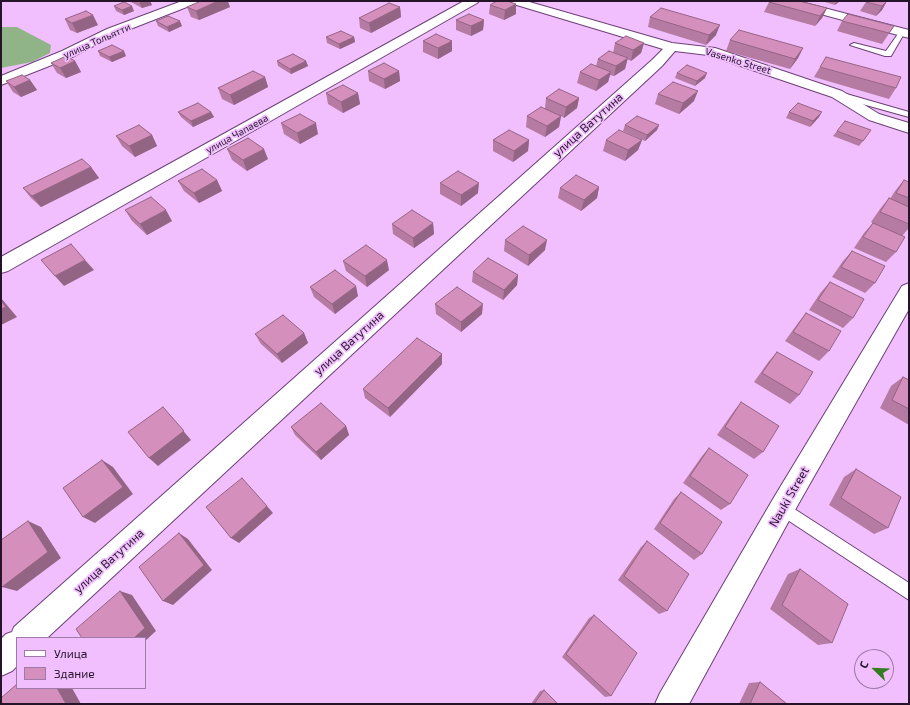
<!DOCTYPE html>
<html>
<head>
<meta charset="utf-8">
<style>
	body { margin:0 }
	#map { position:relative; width:910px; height:705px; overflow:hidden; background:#f1bffe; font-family:"Exo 2",sans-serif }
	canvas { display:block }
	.frame { position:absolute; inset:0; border:2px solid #25132a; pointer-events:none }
	.legend { position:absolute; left:16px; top:637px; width:130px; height:52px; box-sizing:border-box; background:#f1bffe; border:1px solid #9f7aa9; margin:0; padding:5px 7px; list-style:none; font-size:12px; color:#25132a }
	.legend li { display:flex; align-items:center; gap:8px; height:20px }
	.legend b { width:20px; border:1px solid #9f7aa9 }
	.north { position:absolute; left:854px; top:649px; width:40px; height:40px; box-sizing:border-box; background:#f1bffe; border:1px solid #9f7aa9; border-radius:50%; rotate:293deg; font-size:11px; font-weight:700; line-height:16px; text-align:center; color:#25132a }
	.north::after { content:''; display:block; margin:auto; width:14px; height:18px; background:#357c20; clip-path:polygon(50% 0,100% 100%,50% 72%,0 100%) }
</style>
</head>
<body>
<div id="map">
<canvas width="910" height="705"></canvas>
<div class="frame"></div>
<ul class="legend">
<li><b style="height:5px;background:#fff"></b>Улица</li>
<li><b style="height:11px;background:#d48fbd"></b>Здание</li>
</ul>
<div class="north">С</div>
</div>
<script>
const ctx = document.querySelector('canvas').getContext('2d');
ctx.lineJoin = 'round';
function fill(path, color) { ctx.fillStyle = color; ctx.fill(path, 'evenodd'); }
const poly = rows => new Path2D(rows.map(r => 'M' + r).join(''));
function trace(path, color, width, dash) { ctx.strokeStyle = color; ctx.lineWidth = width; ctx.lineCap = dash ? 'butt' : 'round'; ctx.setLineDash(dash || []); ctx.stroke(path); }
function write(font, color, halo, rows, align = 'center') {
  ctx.font = font + ' "Exo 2",sans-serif'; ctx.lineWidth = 3.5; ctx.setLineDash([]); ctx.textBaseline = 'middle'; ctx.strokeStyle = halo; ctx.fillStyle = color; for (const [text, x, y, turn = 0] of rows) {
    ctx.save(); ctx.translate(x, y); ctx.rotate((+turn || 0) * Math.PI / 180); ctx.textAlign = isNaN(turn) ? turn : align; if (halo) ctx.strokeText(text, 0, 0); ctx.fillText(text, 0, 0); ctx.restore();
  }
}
fill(poly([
	[1,27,17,27,51,45,50,53,32,62,1,68]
]), '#90b388');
const lane = poly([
	[900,31,905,32,891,56,885,56,850,45,854,43,886,51,900,31],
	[837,93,843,93,909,112,909,117,837,97,837,93],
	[782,501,909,583,909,600,777,513,775,508,777,503,782,501]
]);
const street = poly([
	[182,1,199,1,197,3,115,35,72,57,1,85,1,76,62,51,107,29,182,1],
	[464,1,479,1,477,3,8,271,1,273,1,257,464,1],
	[508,1,526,1,672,43,715,48,842,91,879,114,909,123,909,133,869,120,832,97,708,55,675,51,662,66,47,638,17,638,17,666,12,671,1,676,1,639,6,634,12,632,14,627,652,60,663,49,510,3,508,1],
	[778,1,797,1,909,30,909,38,780,3,778,1],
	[909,283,909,309,791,517,689,704,655,704,660,693,773,499,902,286,909,283]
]);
trace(lane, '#6d4077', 2);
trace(street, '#6d4077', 2);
fill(lane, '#fff');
fill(street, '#fff');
fill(poly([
	[130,1,150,1,152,5,142,8,131,2],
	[821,1,840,1,835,5],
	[887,1,882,10,876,16,860,11,866,2],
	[769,2,827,8,822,18,815,26,764,12],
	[516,4,516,14,504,20,489,14,490,5],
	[114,6,134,11,124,15,116,11],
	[187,7,230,7,199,20,191,17],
	[400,7,401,17,371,33,360,28,359,18],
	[650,17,716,35,706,45,648,27],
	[65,19,98,25,77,33,70,30],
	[456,20,484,20,483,30,471,36,456,30],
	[156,21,182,26,169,32,158,26],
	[842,21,894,26,882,44,837,31],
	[326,37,354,37,355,42,340,49,327,43],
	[730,40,803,48,798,58,790,69,726,51],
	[423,41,452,41,452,51,438,59,423,52],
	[615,43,644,43,641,53,631,61,627,59,625,69,614,76,610,75,608,82,596,91,577,83,580,72,596,66,598,59,613,53],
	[98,51,126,56,112,62,100,56],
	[75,61,81,72,66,78,57,73,51,63],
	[277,61,306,61,308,66,291,74,278,66],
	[820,67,896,88,889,99,814,77],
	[368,71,399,71,400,81,385,89,369,81],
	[677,73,705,78,695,86,675,78],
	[265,77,268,87,234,105,222,99,218,88],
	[30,80,37,90,21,97,13,92,6,81],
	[326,93,358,93,360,104,343,113,328,104],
	[658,94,694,101,679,114,655,104],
	[546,98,579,98,577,108,564,118,561,116,559,127,545,137,526,127,527,116,545,108],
	[178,112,211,112,214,117,193,127,181,117],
	[789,112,819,117,810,127,786,118],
	[281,123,318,134,300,144,284,134],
	[625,125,659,125,657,130,645,141,623,131],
	[837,131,867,136,859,146,833,136],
	[152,135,157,146,135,157,122,146,116,136],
	[493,140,529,140,528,151,513,162,493,151],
	[606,140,642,140,638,150,625,161,603,151],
	[227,149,268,159,247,171,232,160],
	[91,167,99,178,41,207,31,198,23,188],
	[217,180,222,191,199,203,184,191,178,181],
	[904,180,909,182,909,228,902,236,896,252,886,262,854,248,864,233,873,223,871,222,880,209,889,198,890,199,895,191],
	[440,183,478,193,461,206,440,194],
	[599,187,597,198,581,211,558,198,560,188],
	[125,210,172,221,147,235,132,221],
	[433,223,434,234,414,248,393,234,392,224],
	[505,240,545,250,528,266,504,251],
	[852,251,875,283,865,293,832,277,843,261],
	[343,261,389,270,367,287,346,271],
	[473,272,518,275,517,285,503,300,472,282],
	[830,282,853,318,843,328,809,310,821,292],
	[310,287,358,296,335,314,314,297],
	[435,304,482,314,461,332,436,314],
	[806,313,829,351,819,361,785,341,798,323],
	[304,333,308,343,282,363,261,344,255,334],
	[777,352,799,395,790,404,754,382,769,361],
	[442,354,442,364,390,417,365,398,363,389],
	[903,377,909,380,909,425,880,408,891,386],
	[741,402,763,452,754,459,717,435,734,411],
	[346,426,349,435,321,460,295,435,291,427],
	[709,448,730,504,721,510,683,483,702,456],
	[856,469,888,528,874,534,829,505,844,477],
	[681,492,702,554,694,560,654,529,674,499],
	[647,541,667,611,659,614,618,580,641,547],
	[800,569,832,643,818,645,770,609,788,574],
	[594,615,611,696,605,697,562,657,589,618],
	[760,682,787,704,739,704,749,683],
	[544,690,558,704,531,704,540,691]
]), '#b67ba3');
fill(poly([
	[139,1,150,1,152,5,142,8],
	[218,1,228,1,230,7,199,20,196,11],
	[837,1,840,1,835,5],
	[887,1,882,10,876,16,882,6],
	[516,4,516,14,504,20,505,10],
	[132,6,134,11,124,15,122,10],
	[400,7,401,17,371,33,369,23],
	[827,8,822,18,815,26,820,16],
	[93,15,98,25,77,33,72,23],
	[484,20,483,30,471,36,471,26],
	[180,21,182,26,169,32,167,27],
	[720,25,716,35,706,45,709,35],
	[354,37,355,42,340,49,339,44],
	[452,41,452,51,438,59,438,48],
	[644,43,641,53,631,61,633,50],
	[803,48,798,58,790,69,795,59],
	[124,51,126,56,112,62,109,57],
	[628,58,625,69,614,76,616,66],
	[75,61,81,72,66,78,60,68],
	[306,61,308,66,291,74,290,69],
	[399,71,400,81,385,89,384,79],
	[611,72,608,82,596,91,599,80],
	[707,73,705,78,695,86,697,81],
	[265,77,268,87,234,105,230,95],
	[30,80,37,90,21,97,14,87],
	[698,91,694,101,679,114,683,103],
	[358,93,360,104,343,113,341,102],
	[579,98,577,108,564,118,566,107],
	[211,112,214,117,193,127,191,121],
	[822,112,819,117,810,127,813,121],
	[561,116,559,127,545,137,547,126],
	[316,123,318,134,300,144,297,133],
	[659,125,657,130,645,141,647,135],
	[152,135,157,146,135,157,129,146],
	[529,140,528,151,513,162,514,151],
	[642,140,638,150,625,161,628,150],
	[264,149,268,159,247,171,243,160],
	[91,167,99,178,41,207,32,196],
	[217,180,222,191,199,203,194,193],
	[479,183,478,193,461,206,461,195],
	[599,187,597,198,581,211,584,200],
	[166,210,172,221,147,235,140,224],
	[433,223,434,234,414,248,413,238],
	[547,240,545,250,528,266,529,255],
	[85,260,94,270,64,286,55,276],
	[387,260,389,270,367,287,365,276],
	[518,275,517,285,503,300,504,290],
	[356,286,358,296,335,314,332,304],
	[1,298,17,317,1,325],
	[483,304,482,314,461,332,461,322],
	[304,333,308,343,282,363,277,354],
	[442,354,442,364,390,417,388,408],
	[163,407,191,440,158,466,149,458],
	[346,426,349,435,321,460,316,452],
	[102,460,113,467,133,494,95,523,83,517],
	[267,506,273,513,239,543,231,538],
	[28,521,41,527,61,558,17,591,2,587],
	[179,533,188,539,212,570,173,605,163,601],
	[120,591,132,595,156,631,145,641,145,638,134,638],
	[57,688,72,688,81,704,66,704]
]), '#946484');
const building = poly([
	[201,1,218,1,196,11,187,7,201,1],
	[497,1,507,1,516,4,505,10,490,5,497,1],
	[770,1,799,1,827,8,820,16,769,2,770,1],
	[866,1,887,1,882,6,866,2,866,1],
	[124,2,132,6,122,10,114,6,124,2],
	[389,3,400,7,369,23,359,18,389,3],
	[661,8,720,25,709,35,650,17,661,8],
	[86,11,93,15,72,23,65,19,86,11],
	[469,14,484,20,471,26,456,20,469,14],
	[848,14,894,26,889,33,842,21,848,14],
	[168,16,180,21,167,27,156,21,168,16],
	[739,30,803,48,795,59,730,40,739,30],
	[341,31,354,37,339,44,326,37,341,31],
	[436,34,452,41,438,48,423,41,436,34],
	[626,36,644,43,633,50,615,43,626,36],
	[112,45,124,51,109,57,98,51,112,45],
	[609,51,628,58,616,66,598,59,609,51],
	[293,54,306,61,290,69,277,61,293,54],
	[66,56,75,61,60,68,51,63,66,56],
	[826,57,901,77,896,88,820,67,826,57],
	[384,63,399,71,384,79,368,71,384,63],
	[591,64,611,72,599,80,580,72,591,64],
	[687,65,707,73,697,81,677,73,687,65],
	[253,71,265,77,230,95,218,88,253,71],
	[22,75,30,80,14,87,6,81,22,75],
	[673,82,698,91,683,103,658,94,673,82],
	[343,85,358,93,341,102,326,93,343,85],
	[559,89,579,98,566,107,546,98,559,89],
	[198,103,211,112,191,121,178,112,198,103],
	[798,103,822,112,813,121,789,112,798,103],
	[541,107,561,116,547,126,527,116,541,107],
	[300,114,316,123,297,133,281,123,300,114],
	[637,116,659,125,647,135,625,125,637,116],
	[845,121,871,130,863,141,837,131,845,121],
	[139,125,152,135,129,146,116,136,139,125],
	[509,130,529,140,514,151,493,140,509,130],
	[619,130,642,140,628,150,606,140,619,130],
	[248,138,264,149,243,160,227,149,248,138],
	[82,159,91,167,32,196,23,188,82,159],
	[202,169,217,180,194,193,178,181,202,169],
	[458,171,479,183,461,195,440,183,458,171],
	[576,175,599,187,584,200,560,188,576,175],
	[904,180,909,182,909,198,896,193,904,180],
	[151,197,166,210,140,224,125,210,151,197],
	[889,198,909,207,909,224,880,212,889,198],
	[412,210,433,223,413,238,392,224,412,210],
	[873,223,905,237,896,252,863,237,873,223],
	[523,226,547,240,529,255,505,240,523,226],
	[71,244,85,260,55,276,41,260,71,244],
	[366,245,387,260,365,276,343,261,366,245],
	[852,251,885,266,875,283,841,267,852,251],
	[488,258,518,275,504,290,473,272,488,258],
	[335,270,356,286,332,304,310,287,335,270],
	[830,282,864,299,853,318,818,300,830,282],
	[457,287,483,304,461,322,435,304,457,287],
	[1,301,6,307,1,309,1,301],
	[806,313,841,331,829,351,793,332,806,313],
	[283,315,304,333,277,354,255,334,283,315],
	[417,338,442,354,388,408,363,389,417,338],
	[777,352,813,372,799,395,762,373,777,352],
	[903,377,909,380,909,409,892,400,903,377],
	[741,402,779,426,763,452,725,427,741,402],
	[321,403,346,426,316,452,291,427,321,403],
	[163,407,184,431,149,458,128,432,163,407],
	[709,448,748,475,730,504,690,476,709,448],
	[102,460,123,487,83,517,63,488,102,460],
	[856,469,901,497,888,528,841,498,856,469],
	[242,478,267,506,231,538,206,507,242,478],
	[681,492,722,522,702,554,660,523,681,492],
	[28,521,48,552,2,587,1,585,1,540,28,521],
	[179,533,204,565,163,601,139,567,179,533],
	[647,541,689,574,667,611,624,576,647,541],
	[800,569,848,604,832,643,782,605,800,569],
	[120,591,145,628,134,638,82,638,76,629,120,591],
	[594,615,637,653,611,696,566,654,594,615],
	[760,682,787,704,750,704,760,682],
	[17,684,17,688,57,688,66,704,1,704,1,698,17,684],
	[544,690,558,704,534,704,544,690]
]);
fill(building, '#d48fbd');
trace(building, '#946484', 1);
write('10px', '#25132a', '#f1bffe', [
	["улица Тольятти",97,41,-24],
	["Vasenko Street",738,61,17],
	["улица Чапаева",237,134,-29]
]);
write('12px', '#25132a', '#f1bffe', [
	["улица Ватутина",588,125,-42],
	["улица Ватутина",349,343,-42],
	["Nauki Street",789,497,-60],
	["улица Ватутина",109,561,-42]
]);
</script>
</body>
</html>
